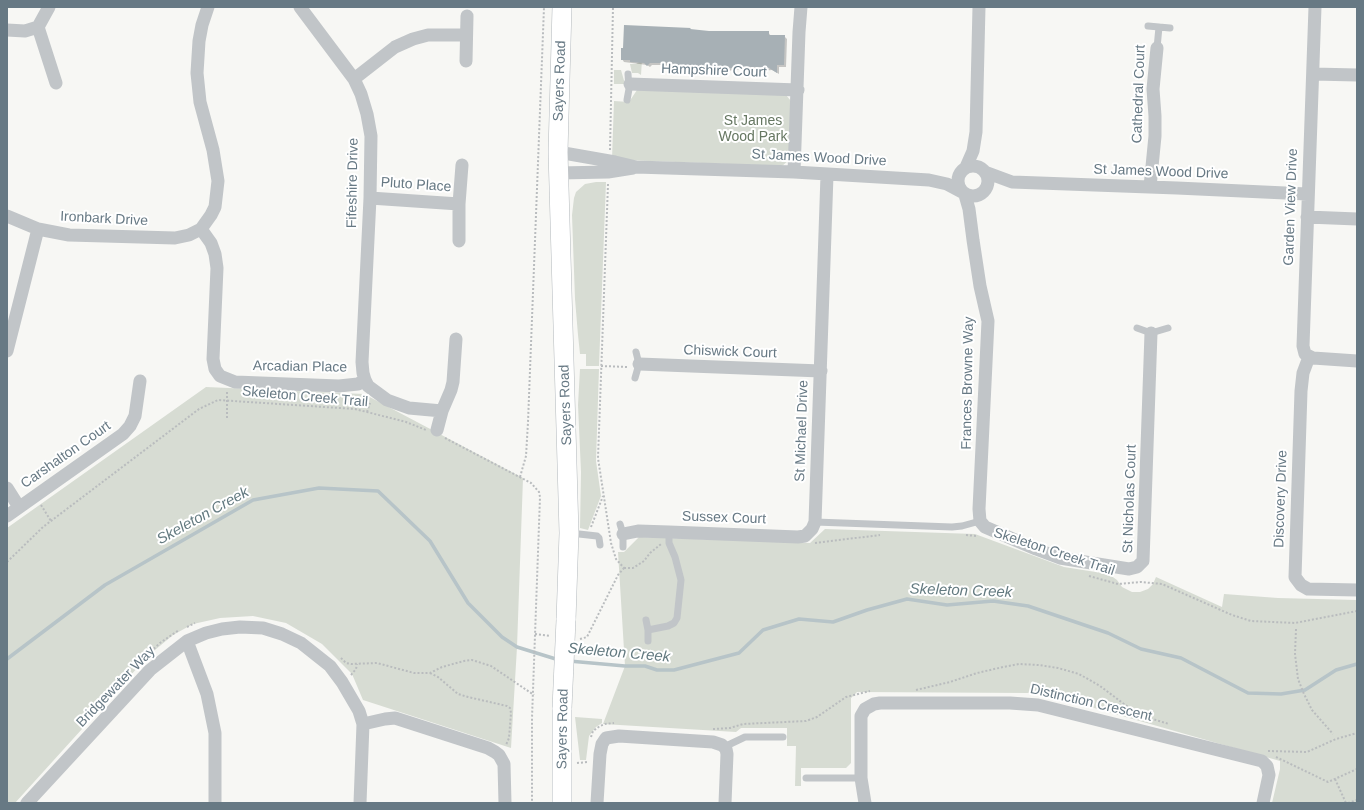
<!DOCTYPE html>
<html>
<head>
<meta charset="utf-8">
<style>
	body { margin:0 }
	#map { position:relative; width:1364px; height:810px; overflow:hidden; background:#f7f7f4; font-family:Arial,sans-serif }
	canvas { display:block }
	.frame { position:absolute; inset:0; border:8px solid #677984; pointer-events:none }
</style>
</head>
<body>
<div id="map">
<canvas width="1364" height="810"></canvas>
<div class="frame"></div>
</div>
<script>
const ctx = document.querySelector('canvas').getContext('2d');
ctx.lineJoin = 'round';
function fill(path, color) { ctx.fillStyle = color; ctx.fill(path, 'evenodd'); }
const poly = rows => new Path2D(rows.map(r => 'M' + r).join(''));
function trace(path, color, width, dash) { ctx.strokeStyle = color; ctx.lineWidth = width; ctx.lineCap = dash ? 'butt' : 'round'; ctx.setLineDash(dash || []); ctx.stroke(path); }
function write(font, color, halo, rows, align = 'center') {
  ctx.font = font + ' Arial,sans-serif'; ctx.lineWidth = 4; ctx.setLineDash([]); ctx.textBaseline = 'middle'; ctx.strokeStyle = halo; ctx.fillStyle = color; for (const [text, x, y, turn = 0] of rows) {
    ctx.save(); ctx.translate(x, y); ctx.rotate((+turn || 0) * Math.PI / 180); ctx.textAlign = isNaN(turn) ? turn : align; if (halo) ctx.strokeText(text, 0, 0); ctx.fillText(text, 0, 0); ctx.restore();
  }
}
fill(poly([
	[642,60,641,75,638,73,632,73,630,64,636,64],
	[614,70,621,70,625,84,614,84],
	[637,90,786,95,791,101,789,160,782,166,624,160,612,159,614,101,629,102],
	[596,182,606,182,599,366,586,366,586,354,580,354,578,335,575,299,572,215,574,198,576,192,585,184],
	[580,369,599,369,596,461,601,496,588,530,580,528,581,472,578,405],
	[206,387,364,394,523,478,517,647,511,748,363,700,352,674,322,644,286,623,253,616,220,618,193,624,173,635,149,655,15,803,7,803,7,528],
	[825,529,975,534,1064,567,1102,573,1110,575,1117,580,1122,587,1132,592,1140,592,1148,589,1153,584,1156,577,1222,607,1224,594,1278,598,1357,600,1357,803,1272,803,1280,769,1280,761,1066,700,1028,693,857,692,851,698,851,763,846,768,801,768,801,786,795,786,796,746,787,746,787,728,741,728,736,732,603,724,625,666,618,552,624,552,639,537,810,543],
	[575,717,602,719,602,723,596,727,589,736,586,760,580,760]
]), '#d7dcd3');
fill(poly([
	[625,26,690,29,692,30,709,32,768,32,771,36,784,36,787,39,786,67,779,67,779,74,772,70,760,71,758,69,747,69,744,71,742,69,727,71,715,69,713,72,710,69,700,68,698,71,695,68,681,68,680,66,669,65,666,68,664,65,652,65,650,67,647,65,624,62,622,59,624,49]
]), '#0003');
trace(poly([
	[7,659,105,585,253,500,319,488,378,491,430,541,468,603,502,637,517,647,559,660],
	[569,661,625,666,645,666,657,670,674,670,739,653,763,630,799,619,833,622,867,610,907,599,947,605,993,601,1028,606,1108,633,1141,649,1181,658,1248,693,1281,694,1305,690,1336,670,1357,664]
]), '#b7c4c8', 3.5);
fill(poly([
	[624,25,691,28,690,29,709,31,769,31,769,35,785,35,784,65,777,65,777,73,769,68,756,69,755,67,744,67,741,70,739,67,724,69,713,67,710,70,707,67,697,67,695,70,692,66,678,66,676,64,666,63,663,67,661,63,650,63,647,66,644,63,630,62,630,60,621,60,621,48,623,48]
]), '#a7b0b5');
const secondary = poly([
	[562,7,558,152,569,533,566,620],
	[562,803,562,708]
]);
trace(secondary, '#b3b9bd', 20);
trace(poly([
	[610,150,613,7],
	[608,184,598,458,611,543,616,559,624,568],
	[601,366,628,367],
	[367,412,370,403],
	[227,418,227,391],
	[445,438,531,483,539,492,540,497,532,718,532,803],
	[520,477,526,456,528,422,544,7],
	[41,505,51,521],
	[591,527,603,496],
	[966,535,976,536],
	[815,543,880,535],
	[7,562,43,527,199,409,218,400,355,409,367,412,406,422,426,430],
	[624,568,633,568,644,561,650,553,661,544],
	[1089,576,1118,584,1141,582,1162,584,1232,615,1251,621,1295,623,1357,611],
	[187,627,195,623],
	[1296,629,1295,654,1298,679,1304,694,1312,710,1333,734],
	[535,634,550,636],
	[580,639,587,637,618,575,624,568],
	[145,657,160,643,179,630],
	[341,658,346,663,351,664,377,663,414,673,430,673,442,667,464,661,472,660,491,666,534,695],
	[430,673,438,677,458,694,468,697,507,706,510,708,511,713,509,738,506,745],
	[351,675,356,669,357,664],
	[916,690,950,682,977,673,1003,667,1019,664,1039,665,1058,668,1079,674,1100,686,1132,710,1146,717,1169,724],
	[713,729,730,728,743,724,806,721,817,717,846,697,870,691],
	[591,737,593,731,600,726,605,724,614,723],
	[1268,751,1307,752,1336,739,1357,733],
	[1276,757,1328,782,1357,769],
	[577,763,588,762],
	[1335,779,1346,803],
	[1348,803,1357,800]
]), '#b9bcbe', 2, [2, 2]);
trace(poly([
	[1148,26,1170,28],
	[1157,48,1159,27],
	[627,100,629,89,628,74],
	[1137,328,1151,333,1168,328],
	[635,378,639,364,636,352],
	[815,522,952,527,962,526,980,521],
	[620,524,623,534,623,547],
	[570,533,597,536,599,538,600,545],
	[646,620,648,630,648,641],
	[648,630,668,626,674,623,677,618,681,580,675,557,669,543,669,532],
	[724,747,745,737,783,737],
	[806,778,861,778]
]), '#c1c5c8', 7);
trace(poly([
	[208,7,202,25,199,41,197,73,200,102,213,150,218,181,215,207,211,215,201,229,211,243,215,254,217,268,213,359,215,369,220,376,235,382,339,386,358,384,365,380,368,386,387,400,409,408,442,411],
	[300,7,354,79,361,94,367,114,371,136,370,198,362,362,363,373,365,380],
	[1315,7,1303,346,1305,354,1313,358,1357,361],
	[38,27,56,83],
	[7,30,25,31,38,27,49,7],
	[466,61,467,16],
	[1313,74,1357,75],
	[354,79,395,47,413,39,428,35,466,35],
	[630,84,798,90],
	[558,152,615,162,636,167,794,172,929,180,947,184,962,192],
	'958 181a15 15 0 1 1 30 0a15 15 0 1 1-30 0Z',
	[966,167,973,151,976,132,979,7],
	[794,172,799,32,801,7],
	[985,172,1012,182,1177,188,1307,194],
	[559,173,608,172,633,168],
	[1150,187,1155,136,1155,116,1153,89,1157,48],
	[965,195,969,209,973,240,980,286,988,321,979,509,980,521,985,527,1036,549,1060,558,1129,569,1137,567,1143,561,1151,333],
	[370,198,459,204],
	[7,216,38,229,69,235,175,238,189,235,201,229],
	[1307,217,1357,219],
	[459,241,459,204,462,165],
	[7,351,38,229],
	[1309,357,1303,373,1301,391,1295,577,1301,585,1308,589,1357,590],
	[639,364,821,371],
	[437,430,442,411,451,390,453,382,456,339],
	[7,488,19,507],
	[7,516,123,434,130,426,135,416,140,381],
	[623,534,638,531,669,532,798,537,805,536,812,529,815,522,827,175],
	[187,641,207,694,215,733,215,803],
	[363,724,385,719,395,718,488,748,495,752,499,755,504,764,505,803],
	[27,803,150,670,187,641,206,633,222,629,240,627,263,628,282,634,301,643,330,666,342,682,359,711,363,724,360,803],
	[597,803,600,754,602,744,606,738,619,736,713,742,722,745,726,749,727,754,725,803],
	[865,803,861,778,861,716,865,709,874,704,880,703,1010,703,1038,705,1262,761,1267,766,1269,775,1263,803]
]), '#c1c5c8', 13);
trace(secondary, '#fff', 19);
const secondaryBridge = poly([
	[562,708,566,620]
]);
trace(secondaryBridge, '#b3b9bd', 20, []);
trace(secondaryBridge, '#fff', 19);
write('14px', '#677984', '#fff', [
	["Hampshire Court",714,71,2],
	["Sayers Road",560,81,-88],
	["Cathedral Court",1139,94,-88],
	["St James Wood Drive",819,158,3],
	["St James Wood Drive",1161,172,2],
	["Fifeshire Drive",353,183,-89],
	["Pluto Place",416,185,4],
	["Garden View Drive",1291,207,-88],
	["Ironbark Drive",104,219,3],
	["Chiswick Court",730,352,2],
	["Arcadian Place",300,367,1],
	["Frances Browne Way",968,383,-89],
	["Skeleton Creek Trail",305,397,5],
	["Sayers Road",566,405,-92],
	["St Michael Drive",802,431,-88],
	["Carshalton Court",66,455,-35],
	["St Nicholas Court",1130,499,-88],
	["Discovery Drive",1281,499,-88],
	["Sussex Court",724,518,2],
	["Skeleton Creek Trail",1054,552,18],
	["Bridgewater Way",116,687,-46],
	["Distinction Crescent",1091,703,13],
	["Sayers Road",563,729,-89]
]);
write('14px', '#667762', '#fff', [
	["St James",753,121],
	["Wood Park",753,137]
]);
write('italic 15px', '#637a80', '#fff', [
	["Skeleton Creek",203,516,-29],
	["Skeleton Creek",961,591,2],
	["Skeleton Creek",619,653,5]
]);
</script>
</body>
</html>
